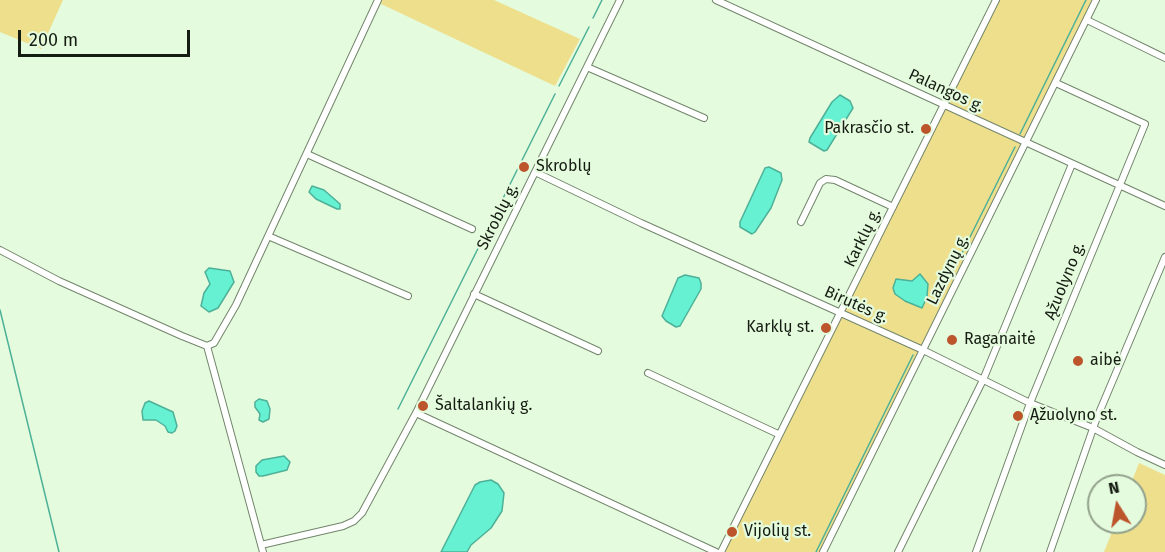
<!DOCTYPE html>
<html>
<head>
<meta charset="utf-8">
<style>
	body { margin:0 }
	#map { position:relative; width:1165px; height:552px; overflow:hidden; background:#e5fbde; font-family:"Fira Sans",sans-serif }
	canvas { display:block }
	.north { position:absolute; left:1087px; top:474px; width:60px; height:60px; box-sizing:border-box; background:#e5fbde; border:2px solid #92a28c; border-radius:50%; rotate:349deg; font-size:16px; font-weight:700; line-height:24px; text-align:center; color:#151c12 }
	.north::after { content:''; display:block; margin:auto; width:21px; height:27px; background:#bc552b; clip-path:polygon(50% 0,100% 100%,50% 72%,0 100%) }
	.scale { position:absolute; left:18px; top:30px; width:172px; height:27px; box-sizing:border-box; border:3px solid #151c12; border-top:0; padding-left:8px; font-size:18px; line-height:21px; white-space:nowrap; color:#151c12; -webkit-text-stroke:4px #e5fbde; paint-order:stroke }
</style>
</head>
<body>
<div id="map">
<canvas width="1165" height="552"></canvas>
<div class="north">N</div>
<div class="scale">200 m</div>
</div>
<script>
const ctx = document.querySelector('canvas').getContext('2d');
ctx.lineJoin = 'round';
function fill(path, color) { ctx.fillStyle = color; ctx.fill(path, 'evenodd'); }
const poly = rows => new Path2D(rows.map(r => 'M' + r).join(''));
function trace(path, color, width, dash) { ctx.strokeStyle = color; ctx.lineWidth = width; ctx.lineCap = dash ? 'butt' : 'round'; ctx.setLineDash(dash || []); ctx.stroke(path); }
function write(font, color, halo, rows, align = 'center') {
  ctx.font = font + ' "Fira Sans",sans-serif'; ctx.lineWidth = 4.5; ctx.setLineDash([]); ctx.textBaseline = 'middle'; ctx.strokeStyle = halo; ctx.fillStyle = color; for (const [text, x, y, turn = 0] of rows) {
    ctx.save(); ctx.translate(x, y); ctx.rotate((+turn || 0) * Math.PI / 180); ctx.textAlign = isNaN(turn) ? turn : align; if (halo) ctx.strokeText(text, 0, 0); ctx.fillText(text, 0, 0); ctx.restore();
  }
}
fill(poly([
	[0,0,63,0,41,49,0,32],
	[382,0,494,0,580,39,555,86,381,4],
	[996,0,1096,0,821,552,721,552],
	[1139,463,1165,475,1165,552,1104,552,1116,522,1135,522,1135,486,1130,486]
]), '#eedf8d');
const water = poly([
	[840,95,850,101,853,108,827,150,824,151,809,142,810,138,832,102,840,95],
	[769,167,781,173,782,180,771,208,755,232,752,234,740,227,740,222,765,168,769,167],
	[312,186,324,190,340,204,340,209,337,209,316,199,309,192,312,186],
	[209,268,230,271,234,282,218,308,209,312,201,306,204,293,210,284,205,272,209,268],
	[920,274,928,284,927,297,922,308,905,301,895,294,893,288,896,279,912,281,920,274],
	[685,275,699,278,701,283,701,289,680,326,676,327,666,321,662,316,678,278,685,275],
	[259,399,267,401,270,409,269,419,263,422,259,420,260,414,255,407,255,402,259,399],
	[149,401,173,412,177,426,175,431,172,433,168,432,165,426,156,420,143,420,142,411,145,403,149,401],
	[284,456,290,462,287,470,263,476,259,476,256,472,256,466,262,460,284,456],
	[491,480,498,484,504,493,502,511,491,528,471,545,467,552,441,552,475,485,480,482,491,480]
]);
fill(water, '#65f1d2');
trace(water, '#4db198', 1.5);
trace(poly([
	[593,18,602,0],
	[559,86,589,27],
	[1020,134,1086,0],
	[945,287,1015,147],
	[0,310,59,552],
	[398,409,555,94],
	[816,552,913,355]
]), '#4db198', 1.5);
const minor = poly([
	[716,0,1165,206],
	[1087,20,1165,58],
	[587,67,704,118],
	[307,154,472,229],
	[535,172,641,223,923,350,1030,403,1093,428,1137,452,1165,465],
	[801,222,820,183,826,179,835,180,893,207],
	[268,236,408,296],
	[0,250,59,281,182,336,207,346],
	[474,294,598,351],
	[207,346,214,343,236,305,378,0],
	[207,346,263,552],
	[648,373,778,434],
	[416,413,716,552],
	[261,545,343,526,354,521,362,513,416,413,620,0],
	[721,552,996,0],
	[823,552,1096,0],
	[898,552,983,380,1072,164],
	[976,552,1030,403,1145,124,1056,83],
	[1050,552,1096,420,1165,257]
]);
trace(minor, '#72856b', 8);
trace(minor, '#fff', 6);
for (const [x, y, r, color] of [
	[926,129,6,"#bc552b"],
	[524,167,6,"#bc552b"],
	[826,328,6,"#bc552b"],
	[952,340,6,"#bc552b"],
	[1078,361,6,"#bc552b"],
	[423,406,6,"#bc552b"],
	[1018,416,6,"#bc552b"],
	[732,532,6,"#bc552b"]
]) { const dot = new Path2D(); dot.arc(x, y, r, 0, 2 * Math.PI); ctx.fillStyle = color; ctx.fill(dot); trace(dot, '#e5fbde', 2); }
write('16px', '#151c12', '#e5fbde', [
	["Palangos g.",946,91,25],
	["Skroblų g.",498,217,-63],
	["Karklų g.",863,238,-64],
	["Lazdynų g.",948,270,-64],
	["Ąžuolyno g.",1065,281,-68],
	["Birutės g.",856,305,24]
]);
write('16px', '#151c12', '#e5fbde', [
	["Pakrasčio st.",914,129,"right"],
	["Skroblų",536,167],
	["Karklų st.",814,328,"right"],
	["Raganaitė",964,340],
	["aibė",1090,361],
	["Šaltalankių g.",435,406],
	["Ąžuolyno st.",1030,416],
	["Vijolių st.",744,532]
], 'left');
</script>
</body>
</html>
